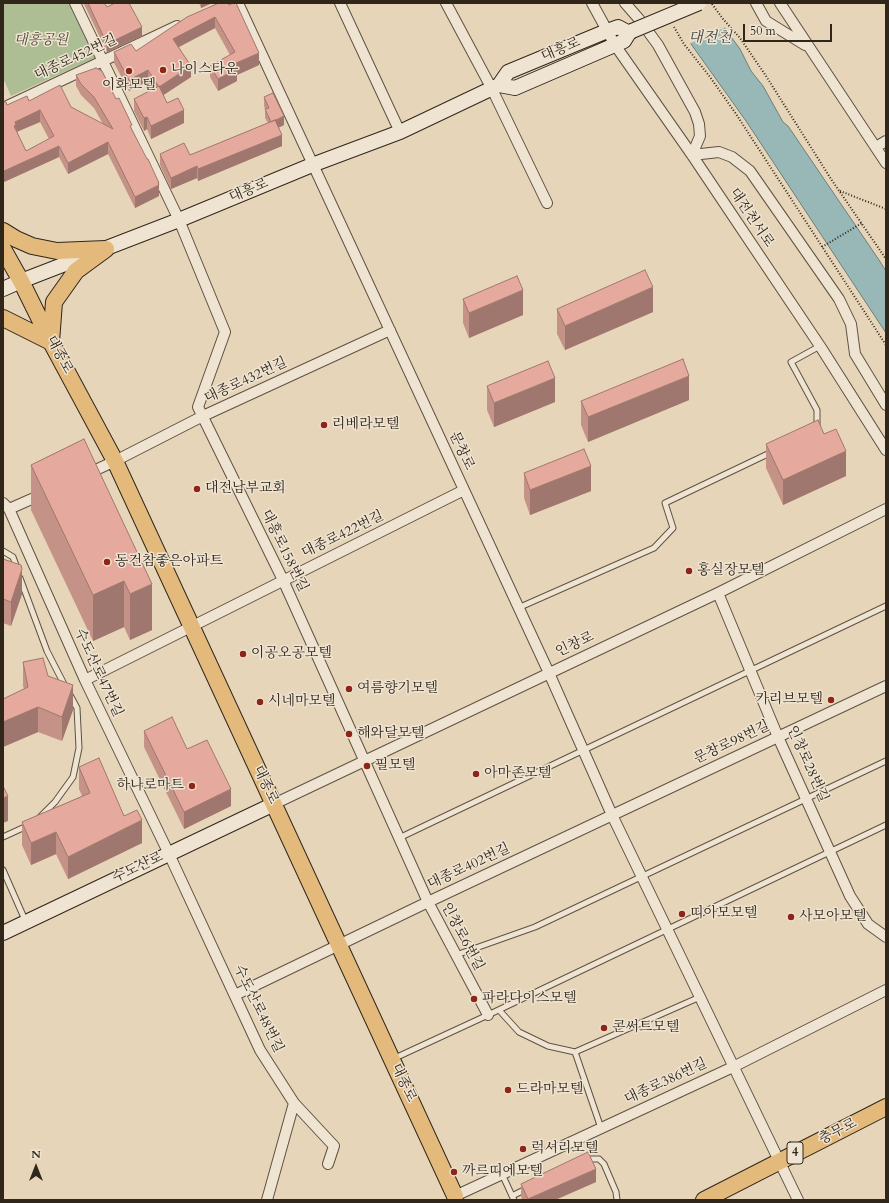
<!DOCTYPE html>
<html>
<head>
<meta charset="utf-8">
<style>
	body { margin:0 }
	#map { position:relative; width:889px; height:1203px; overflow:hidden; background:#e6d5b9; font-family:Cardo,serif }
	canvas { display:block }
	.frame { position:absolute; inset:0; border:4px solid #30261a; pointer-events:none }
	.north { position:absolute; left:16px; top:1147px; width:40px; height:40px; -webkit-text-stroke:3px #efe4d2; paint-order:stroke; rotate:0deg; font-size:11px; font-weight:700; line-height:16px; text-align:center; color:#30261a }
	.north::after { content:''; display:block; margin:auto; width:14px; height:18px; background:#30261a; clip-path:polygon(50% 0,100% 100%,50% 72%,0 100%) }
	.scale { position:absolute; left:743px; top:24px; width:89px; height:18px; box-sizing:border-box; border:2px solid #30261a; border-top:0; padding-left:5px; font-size:12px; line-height:14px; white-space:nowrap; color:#30261a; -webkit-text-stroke:3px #efe4d2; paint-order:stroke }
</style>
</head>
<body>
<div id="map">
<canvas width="889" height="1203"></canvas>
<div class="frame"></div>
<div class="north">N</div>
<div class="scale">50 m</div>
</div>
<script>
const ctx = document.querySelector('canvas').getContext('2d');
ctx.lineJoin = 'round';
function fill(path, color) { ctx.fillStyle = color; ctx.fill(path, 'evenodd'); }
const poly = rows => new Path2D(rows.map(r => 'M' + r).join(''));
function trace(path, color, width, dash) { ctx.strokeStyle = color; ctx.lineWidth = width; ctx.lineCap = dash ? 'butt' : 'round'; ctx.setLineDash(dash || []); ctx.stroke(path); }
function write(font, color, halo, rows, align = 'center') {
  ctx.font = font + ' Cardo,"Noto Serif KR",serif'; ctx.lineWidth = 3; ctx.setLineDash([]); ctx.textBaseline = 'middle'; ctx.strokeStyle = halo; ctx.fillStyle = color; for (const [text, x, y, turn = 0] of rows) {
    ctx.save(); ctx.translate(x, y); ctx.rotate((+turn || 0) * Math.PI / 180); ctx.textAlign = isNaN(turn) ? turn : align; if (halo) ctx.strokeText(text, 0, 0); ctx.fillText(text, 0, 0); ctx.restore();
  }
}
fill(poly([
	[3,3,70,3,95,58,11,96,3,78]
]), '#aebe94');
const water = poly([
	[672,3,706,3,740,49,751,71,763,86,783,122,788,126,879,260,886,271,886,333,746,121,691,44,672,3]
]);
fill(water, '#98b7b7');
trace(water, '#6e7d78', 1);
fill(poly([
	[670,3,709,3,726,27,689,44]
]), '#e6d5b9');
const service = poly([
	[817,426,817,410,791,362,820,346],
	[3,551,13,557,17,568],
	[20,578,47,651,65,686],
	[518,608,654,548,673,528,665,503,772,452],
	[40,817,55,802,73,777,79,748,77,708,70,695],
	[3,837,27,826],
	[399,838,886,606],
	[3,870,25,920],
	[456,955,535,927,886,761],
	[499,1010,519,1032,548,1046,575,1052,700,997],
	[575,1052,601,1128],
	[395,1058,488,1015,886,825],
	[586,1161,591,1159,599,1159,604,1164,616,1192,617,1200],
	[502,1174,514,1200],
	[512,1196,526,1189]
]);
const minor = poly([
	[75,3,179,220,225,332,198,407,283,580,428,902,488,1015],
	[238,3,549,673,612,815,798,1200],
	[340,3,400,132],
	[446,3,492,89,547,203],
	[592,3,615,45,692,155,820,346,886,450],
	[625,3,639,19,658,45,695,112,699,124,700,136,692,155,719,152,732,157,750,171,839,299,851,324,855,354,886,405],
	[756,3,766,21,805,45],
	[780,3,886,163],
	[3,108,177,26],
	[876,147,886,141],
	[87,474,115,461,203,416,390,330],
	[3,503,9,509,85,680,169,854,260,1050,294,1103,334,1146,328,1164],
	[9,509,43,494],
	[718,593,778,737,850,896,868,924,886,937],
	[85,680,464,490],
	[274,804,718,593,886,509],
	[235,995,428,902,886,686],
	[455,1196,733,1067,886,990],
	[267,1200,294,1103]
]);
const secondary = poly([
	[499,85,515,88,624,41,629,33,632,31],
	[3,289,21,281,179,220,312,165,400,132,499,85,508,72,607,31,618,27,629,33],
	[3,933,274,804]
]);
const primary = poly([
	[3,231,16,239,32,246,57,251,106,249],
	[3,249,21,281,51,342,115,461,455,1196],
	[3,318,51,342],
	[51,342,54,302,76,271,106,249],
	[704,1200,886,1107]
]);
trace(service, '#5e5242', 7);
trace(minor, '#5e5242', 12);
trace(secondary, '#30261a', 16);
trace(primary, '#30261a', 18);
trace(poly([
	[712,4,723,19,740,38,766,76,831,179,886,259],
	[674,27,684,44,710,77,736,114,886,345],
	[840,191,886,209],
	[822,247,862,223]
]), '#30261a', 2, [1, 2]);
trace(service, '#efe4d2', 5);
trace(minor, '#efe4d2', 10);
trace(secondary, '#efe4d2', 14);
trace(primary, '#e3ba7c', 16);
const secondaryBridge = poly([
	[632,31,699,3]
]);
trace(secondaryBridge, '#30261a', 16, []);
trace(secondaryBridge, '#efe4d2', 14);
fill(poly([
	[84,3,104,3,107,7,142,36,107,52,84,4],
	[199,3,212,3,201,8],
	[219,3,259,65,237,75,237,81,218,91,210,77,210,66,230,55,215,28,179,47,191,77,163,95,167,103,184,123,151,139,147,129,144,131,134,111,134,99,153,89,148,81,129,91,114,63,114,52,136,51],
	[76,75,116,99,132,129,159,194,159,196,135,208,108,154,68,174,59,157,4,182,3,181,3,102,7,105,29,101,71,107,103,124,94,108,81,95,76,86],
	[40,122,49,139,26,151,17,132],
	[264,97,284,125,279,127,282,146,198,181,197,178,171,189,160,165,160,154,190,155,268,123,265,118,265,109,264,106],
	[463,299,523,315,469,338,463,323],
	[557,309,653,312,565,350,557,334],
	[487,386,555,402,494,427,487,410],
	[689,400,588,442,581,425,581,401],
	[824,434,846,476,783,505,766,468,766,444],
	[84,439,152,630,130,640,124,627,93,641,31,510,31,465],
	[524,473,591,491,530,515,524,498],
	[3,559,22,594,11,626,3,623],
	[23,662,48,676,73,710,62,741,38,732,3,747,3,699,24,689,23,686],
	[144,731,187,749,231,806,184,829,144,747],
	[79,767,124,816,142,843,68,879,56,854,31,865,22,845,22,822,82,796,79,789],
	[596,1182,555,1200,522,1200,521,1196,521,1184]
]), '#c59287');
fill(poly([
	[201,3,212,3,201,8],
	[215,17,215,28,173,50,173,39],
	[142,27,142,36,107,52,107,44],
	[259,53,259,65,237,75,237,81,218,91,218,79,234,64],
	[191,66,191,77,159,98,159,87],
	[148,70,148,81,129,91,129,80],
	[4,84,4,96,3,98,3,87],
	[40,110,40,122,16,132,14,137,15,122],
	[184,110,184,123,151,139,151,126],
	[284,116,284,125,272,131,272,122],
	[147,117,147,129,144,131,144,118],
	[282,135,282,146,198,181,198,169],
	[108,142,108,154,68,174,68,163],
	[59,146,59,157,4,182,4,171],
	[197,166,197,178,171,189,171,178],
	[159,183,159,196,135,208,135,197],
	[653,287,653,312,565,350,565,326],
	[523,290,523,315,469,338,469,313],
	[689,376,689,400,588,442,588,417],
	[555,378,555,402,494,427,494,403],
	[846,451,846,476,783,505,783,480],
	[591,466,591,491,530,515,530,490],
	[22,569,22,594,11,626,11,602],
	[124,581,124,627,93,641,93,595],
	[152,584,152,630,130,640,130,594],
	[73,685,73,710,62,741,62,717],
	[38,707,38,732,3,747,3,722],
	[231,789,231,806,184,829,184,812],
	[8,796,8,821,3,823,3,798],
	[142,820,142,843,68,879,68,857],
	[56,832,56,854,31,865,31,843],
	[596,1169,596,1182,555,1200,528,1200,528,1199]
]), '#a0776e');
const building = poly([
	[88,3,104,3,107,7,115,3,129,3,142,27,107,44,88,3],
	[219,3,228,3,229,5,233,3,236,3,259,53,234,64,237,69,218,79,210,66,235,52,215,17,173,39,191,66,159,87,148,70,129,80,114,52,131,44,136,51,187,17,219,3],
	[96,68,102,71,116,99,119,98,132,125,130,126,147,159,148,159,159,183,158,183,159,185,135,197,108,142,68,163,59,146,4,171,3,169,3,102,6,102,7,105,27,96,29,101,60,85,71,107,113,129,94,97,81,84,76,75,96,68],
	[40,110,54,136,26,151,14,126,16,125,15,122,40,110],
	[159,86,167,103,178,98,184,110,151,126,147,117,144,118,134,99,159,86],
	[273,93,284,116,276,120,275,120,271,122,265,109,269,108,264,97,273,93],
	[275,120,282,135,198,169,197,166,171,178,160,154,184,143,190,155,275,120],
	[645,270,653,287,565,326,557,309,645,270],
	[517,276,523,290,469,313,463,299,517,276],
	[683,359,689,376,588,417,581,401,683,359],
	[548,361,555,378,494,403,487,386,548,361],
	[818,420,824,434,836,429,846,451,783,480,766,444,818,420],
	[84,439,152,584,130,594,124,581,93,595,31,465,84,439],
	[584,449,591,466,530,490,524,473,584,449],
	[3,559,21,565,22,569,11,602,3,599,3,559],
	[43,658,48,676,73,685,62,717,38,707,3,722,3,699,28,687,23,662,43,658],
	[172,717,187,749,207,740,231,789,184,812,144,731,172,717],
	[99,758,124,816,137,810,142,820,68,857,56,832,31,843,22,822,90,793,79,767,99,758],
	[3,786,8,796,3,798,3,786],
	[588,1152,596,1169,528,1199,521,1184,588,1152]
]);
fill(building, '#e5aa9d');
trace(building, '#a0776e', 1);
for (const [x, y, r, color] of [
	[163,70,4,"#8f2418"],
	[129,71,4,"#8f2418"],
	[324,425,4,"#8f2418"],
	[197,489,4,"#8f2418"],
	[107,562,4,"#8f2418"],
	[689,571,4,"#8f2418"],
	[243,654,4,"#8f2418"],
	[349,689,4,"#8f2418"],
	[831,700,4,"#8f2418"],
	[260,702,4,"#8f2418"],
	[349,734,4,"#8f2418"],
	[367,766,4,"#8f2418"],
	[476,774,4,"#8f2418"],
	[192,786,4,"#8f2418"],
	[682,914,4,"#8f2418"],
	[791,917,4,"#8f2418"],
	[474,999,4,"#8f2418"],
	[604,1028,4,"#8f2418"],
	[508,1090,4,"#8f2418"],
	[523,1149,4,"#8f2418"],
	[454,1172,4,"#8f2418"]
]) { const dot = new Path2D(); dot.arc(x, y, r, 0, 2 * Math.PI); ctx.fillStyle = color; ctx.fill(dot); trace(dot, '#efe4d2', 1.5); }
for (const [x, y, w] of [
	[795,1153,16]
]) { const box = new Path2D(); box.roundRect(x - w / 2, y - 11, w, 22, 3); ctx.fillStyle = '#efe4d2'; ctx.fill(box); trace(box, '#30261a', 1); }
write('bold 13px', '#30261a', null, [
	["4",795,1153]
]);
write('italic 14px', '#504c38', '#efe4d2', [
	["대흥공원",41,41]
]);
write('14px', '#30261a', '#efe4d2', [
	["대흥로",561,50,-23],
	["대종로452번길",76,58,-25],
	["대흥로",249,191,-23],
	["대전천서로",751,218,56],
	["대종로",59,355,62],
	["대종로432번길",246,381,-25],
	["문창로",461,451,65],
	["대종로422번길",343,535,-26],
	["대흥로158번길",284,551,64],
	["인창로",575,645,-25],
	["수도산로47번길",98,673,65],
	["문창로98번길",732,743,-25],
	["인창로28번길",807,764,66],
	["대종로",265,785,65],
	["대종로402번길",469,867,-25],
	["수도산로",138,868,-25],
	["인창로6번길",462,937,62],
	["수도산로48번길",258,1009,64],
	["대종로386번길",666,1082,-25],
	["대종로",403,1083,65],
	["충무로",838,1132,-27]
]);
write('14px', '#30261a', '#efe4d2', [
	["나이스타운",171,70],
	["이화모텔",129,86,"center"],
	["리베라모텔",332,425],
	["대전남부교회",205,489],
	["동건참좋은아파트",115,562],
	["홍실장모텔",697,571],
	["이공오공모텔",251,654],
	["여름향기모텔",357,689],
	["카리브모텔",823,700,"right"],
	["시네마모텔",268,702],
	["해와달모텔",357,734],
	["필모텔",375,766],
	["아마존모텔",484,774],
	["하나로마트",184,786,"right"],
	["띠아모모텔",690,914],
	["사모아모텔",799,917],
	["파라다이스모텔",482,999],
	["콘써트모텔",612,1028],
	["드라마모텔",516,1090],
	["럭셔리모텔",531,1149],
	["까르띠에모텔",462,1172]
], 'left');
write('italic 15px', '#4a4a41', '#efe4d2', [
	["대전천",710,39]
]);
</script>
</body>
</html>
